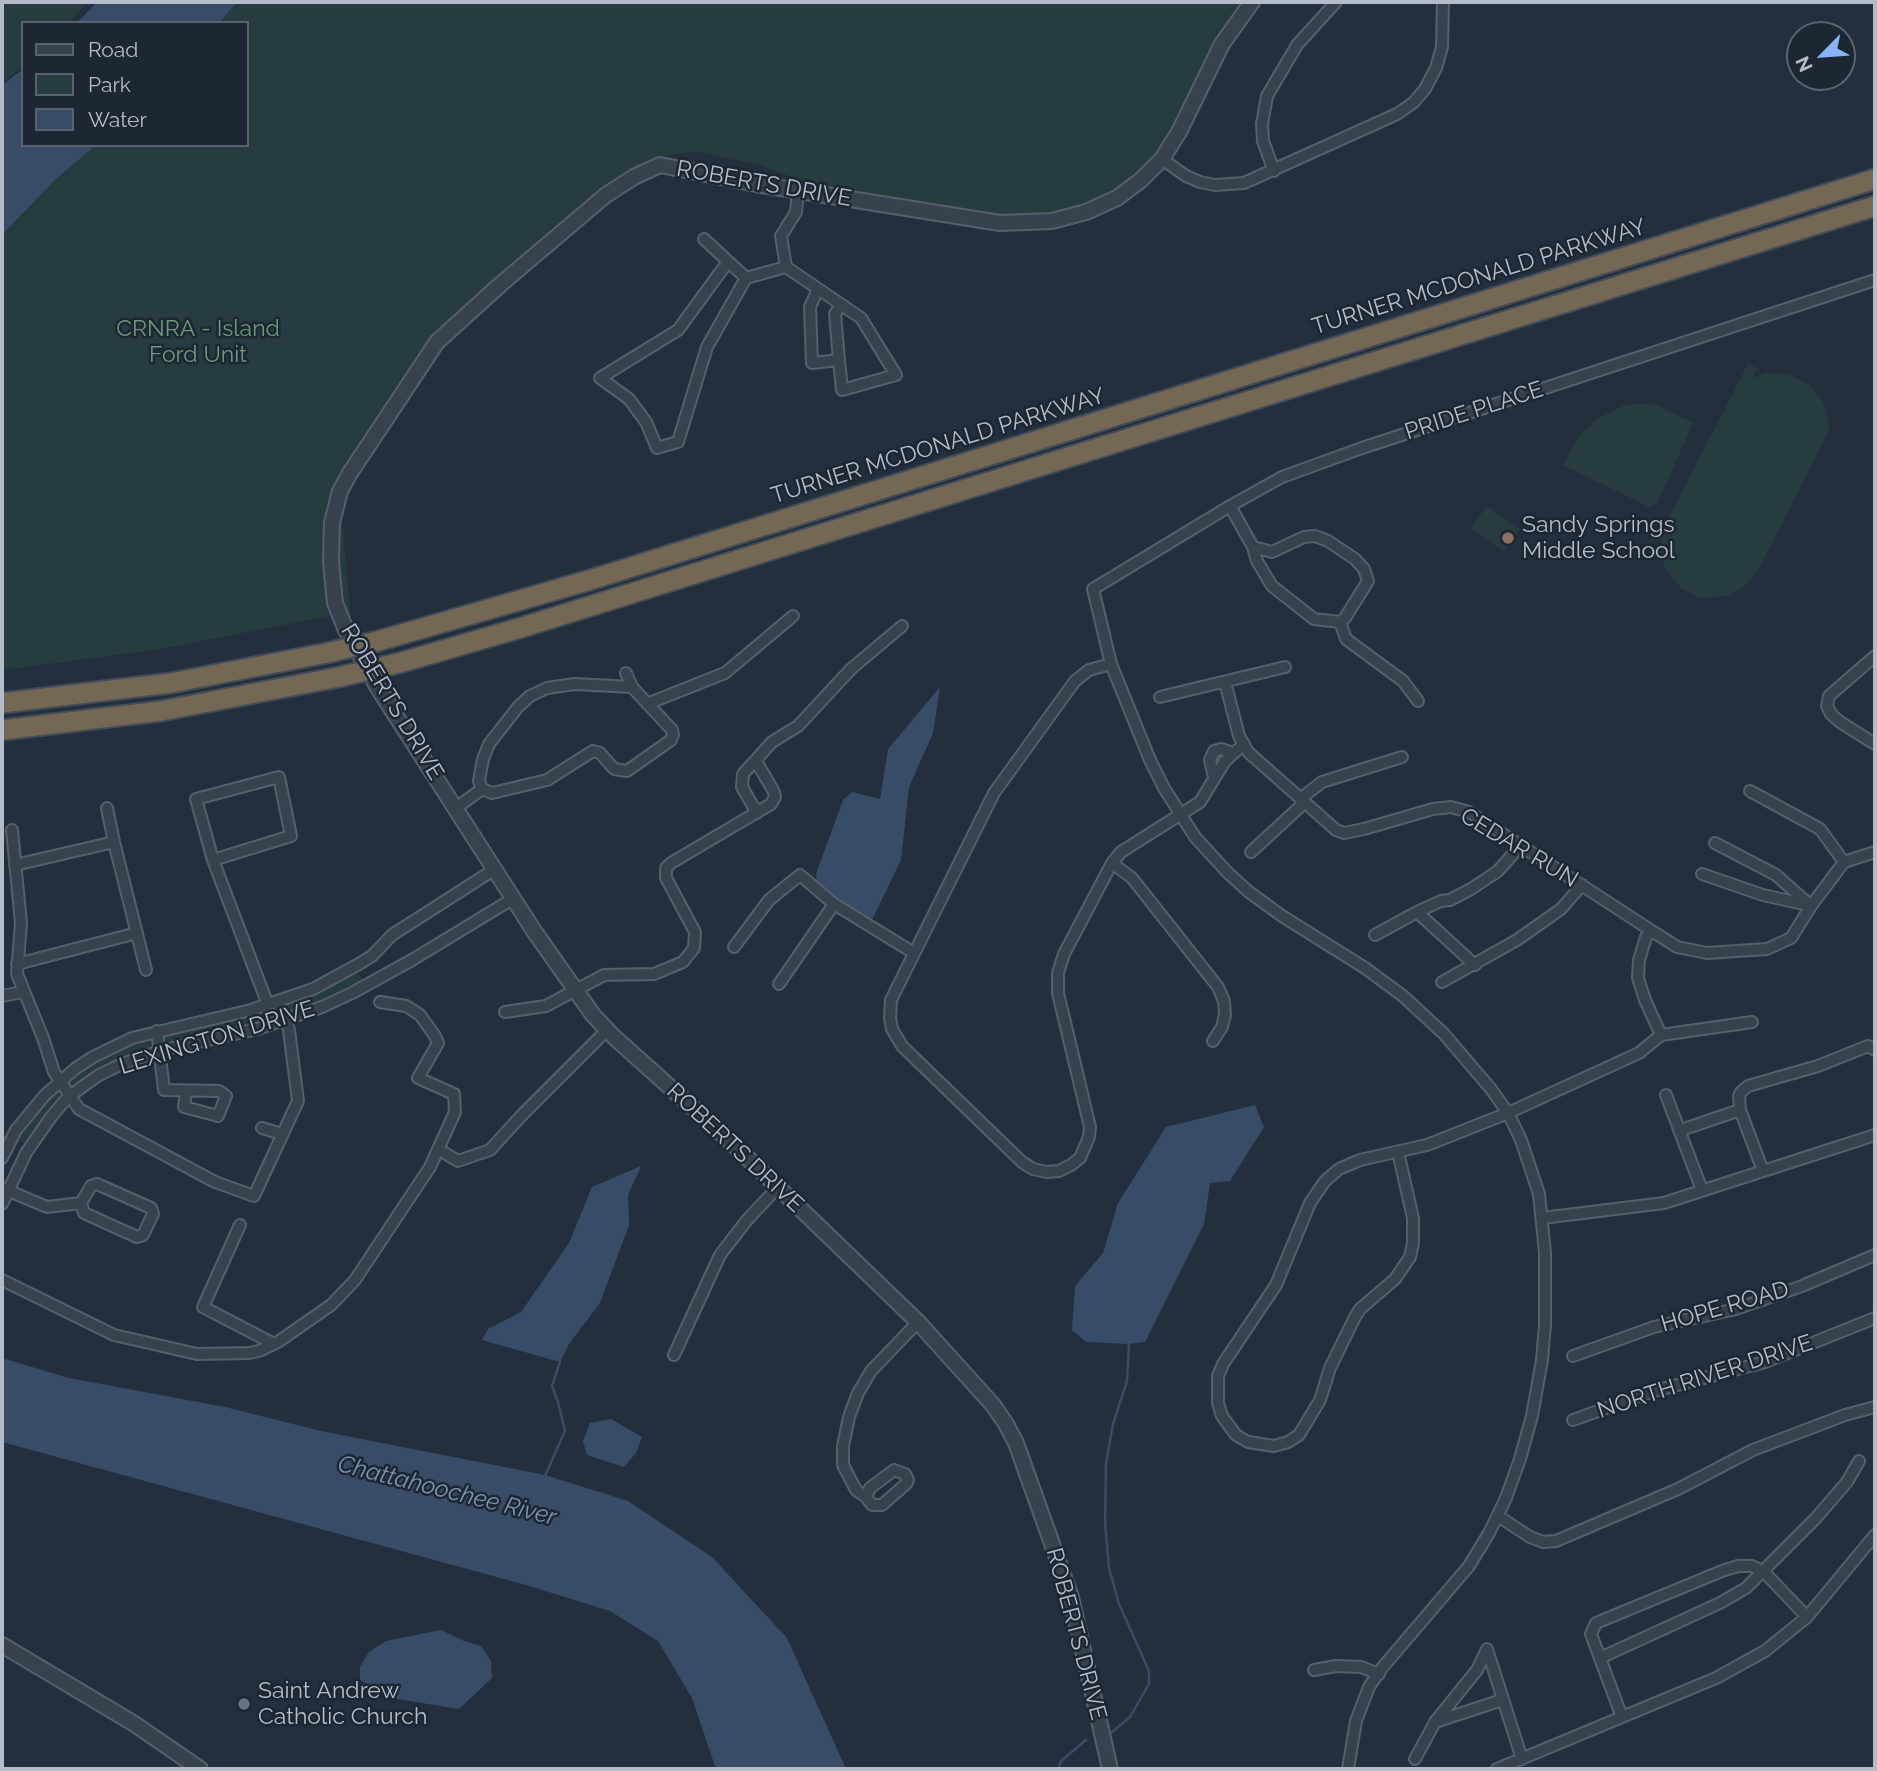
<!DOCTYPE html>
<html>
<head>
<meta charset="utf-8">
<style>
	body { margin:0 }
	#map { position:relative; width:1877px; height:1771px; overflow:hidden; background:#242f3e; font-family:Raleway,sans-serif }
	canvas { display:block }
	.frame { position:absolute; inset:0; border:4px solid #b4bcc9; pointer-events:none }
	.legend { position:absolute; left:21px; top:21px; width:228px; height:126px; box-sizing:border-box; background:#1d2633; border:2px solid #59626f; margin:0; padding:9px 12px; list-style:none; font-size:21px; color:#b4bcc9 }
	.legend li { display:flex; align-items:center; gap:14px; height:35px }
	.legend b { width:35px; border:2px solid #59626f }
	.north { position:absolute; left:1786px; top:21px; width:70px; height:70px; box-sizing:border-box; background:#1d2633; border:2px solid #59626f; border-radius:50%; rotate:245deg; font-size:19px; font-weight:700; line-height:28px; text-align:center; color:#b4bcc9 }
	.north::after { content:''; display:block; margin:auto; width:24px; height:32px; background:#8ab4f8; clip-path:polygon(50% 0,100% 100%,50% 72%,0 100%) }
</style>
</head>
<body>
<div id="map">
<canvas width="1877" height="1771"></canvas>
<div class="frame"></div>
<ul class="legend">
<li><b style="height:9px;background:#38414e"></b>Road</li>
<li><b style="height:19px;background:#263c3f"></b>Park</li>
<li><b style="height:19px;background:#394c67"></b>Water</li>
</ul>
<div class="north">N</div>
</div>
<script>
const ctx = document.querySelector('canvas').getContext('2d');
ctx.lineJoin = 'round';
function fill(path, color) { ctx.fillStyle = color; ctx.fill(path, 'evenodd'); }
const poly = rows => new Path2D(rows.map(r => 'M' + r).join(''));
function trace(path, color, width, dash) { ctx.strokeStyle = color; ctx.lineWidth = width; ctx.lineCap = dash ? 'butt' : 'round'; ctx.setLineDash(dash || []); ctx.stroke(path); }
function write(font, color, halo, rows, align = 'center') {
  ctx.font = font + ' Raleway,sans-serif'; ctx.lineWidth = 5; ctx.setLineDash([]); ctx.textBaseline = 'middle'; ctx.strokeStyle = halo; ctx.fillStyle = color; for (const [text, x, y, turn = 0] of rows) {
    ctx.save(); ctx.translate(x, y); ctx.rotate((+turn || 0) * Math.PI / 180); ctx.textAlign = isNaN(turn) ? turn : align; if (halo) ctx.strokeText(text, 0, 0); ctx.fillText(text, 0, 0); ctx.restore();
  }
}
fill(poly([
	[2,2,88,2,68,23,23,23,23,66,2,84],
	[237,2,1252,2,1156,166,1101,205,1045,224,857,201,762,166,696,151,653,158,609,191,427,349,339,483,350,612,161,649,2,670,2,235,54,181,96,145,247,145,247,23,219,23],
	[1748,364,1757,368,1753,378,1766,373,1788,374,1808,384,1823,402,1829,424,1828,433,1759,568,1745,586,1729,596,1700,598,1681,588,1665,568,1661,556,1662,531],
	[1652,403,1693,423,1657,504,1649,507,1563,465,1578,437,1599,418,1625,405],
	[1487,506,1520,529,1504,552,1471,528],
	[357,973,362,978,359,983,333,998,293,1013,288,1010,288,1005,291,1002],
	[270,1010,274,1016,267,1021,172,1044,166,1045,163,1039,167,1034],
	[143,1039,149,1045,144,1051,72,1088,68,1085,68,1082,85,1067,127,1045],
	[55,1092,58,1092,61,1097,27,1142,20,1142,20,1133]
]), '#263c3f');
fill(poly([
	[97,2,237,2,219,23,77,23],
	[23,69,23,145,96,145,54,181,2,235,2,85],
	[940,687,933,733,909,787,901,860,870,924,818,888,816,874,843,800,852,792,880,799,888,749],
	[1255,1105,1264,1127,1230,1181,1210,1183,1204,1224,1145,1342,1129,1344,1086,1342,1072,1330,1075,1286,1103,1253,1118,1203,1166,1127],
	[641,1166,628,1195,629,1225,600,1303,569,1344,560,1362,482,1340,488,1329,521,1312,569,1243,592,1187],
	[2,1358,69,1378,225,1407,321,1431,545,1475,628,1501,712,1557,787,1638,846,1769,716,1769,692,1698,658,1641,610,1611,526,1585,2,1442],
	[611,1419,642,1437,636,1453,624,1467,587,1455,583,1441,590,1423],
	[441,1630,464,1641,481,1646,491,1661,492,1678,459,1709,391,1698,360,1680,360,1667,369,1652,386,1641]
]), '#394c67');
trace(poly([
	[545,1476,565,1431,558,1402,552,1386,560,1362],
	[1112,1732,1130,1717,1149,1684,1149,1671,1119,1604,1109,1568,1105,1522,1106,1464,1113,1424,1127,1381,1129,1344],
	[1058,1769,1061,1761,1086,1740]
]), '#394c67', 2.5);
const minor = poly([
	[1162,159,1186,176,1200,182,1215,185,1244,183,1397,114,1413,103,1425,89,1436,68,1442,47,1443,2],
	[1274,171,1263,141,1262,124,1267,96,1297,45,1336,2],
	[798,191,796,212,781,236,786,267,861,318,896,375,842,390,839,360],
	[704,239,746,278],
	[727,263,678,330,600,378,629,399,646,422,657,448,678,442,707,347,746,278,786,267],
	[818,289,810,307,812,363,839,360,835,314,841,305],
	[1230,506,1253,547,1257,561,1272,586,1314,619,1340,622,1345,618,1368,581,1364,569,1355,559,1328,541,1315,536,1304,537,1272,552,1253,547],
	[1340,622,1346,639,1403,681,1418,701],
	[1875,656,1829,696,1827,706,1831,714,1840,722,1875,744],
	[1111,664,1089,670,1075,681,994,793,891,1000,890,1018,892,1029,902,1046,1022,1162,1033,1169,1047,1172,1059,1171,1071,1165,1080,1158,1089,1137,1090,1127,1058,993,1058,973,1064,954,1112,863,1121,852,1200,802,1225,761,1244,744],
	[626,673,632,687,672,730,673,735,671,740,627,771,614,769,600,753,593,751,547,780,492,793,482,789,479,781,483,759,489,744,518,707,530,696,547,688,575,684,632,687],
	[1225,682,1239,736,1248,752,1336,830,1344,833,1364,829,1433,809,1451,807,1469,812,1652,931],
	[1160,697,1285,667],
	[647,704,725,673,793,616],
	[1214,777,1210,760,1214,751,1221,749,1233,753],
	[1750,791,1820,829,1844,862],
	[1300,799,1322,782,1402,757],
	[107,808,114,842,146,970],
	[456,808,482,789],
	[757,813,742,787,743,774,772,742,798,726,851,669,902,626],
	[12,830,21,923,17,974,43,1038,54,1072,79,1109,215,1182,254,1196,298,1101,289,1030,286,1019,277,1002],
	[1715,843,1776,875,1811,906],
	[1251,852,1304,803],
	[213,860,196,799,279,777,291,836,213,860,268,1005],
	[1112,863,1132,878,1218,987,1224,1001,1225,1015,1222,1027,1213,1041],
	[15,865,114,842],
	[1702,874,1763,895,1808,905],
	[1417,912,1475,965],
	[1375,935,1417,912,1441,901,1450,900,1471,889,1498,871,1521,845],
	[734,947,769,900,800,875,834,904],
	[17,964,137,933],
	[1442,982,1517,940,1561,909,1582,885],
	[779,984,834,904,914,953],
	[2,996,22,992],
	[505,1012,546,1006,604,975,654,974,683,962,694,948,695,932,666,878,666,868,671,863,771,804,775,797,774,792,756,761],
	[157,1031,164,1090,219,1091,226,1096,218,1116,184,1107,186,1091],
	[1661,1035,1645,1000,1638,978,1639,960,1646,937,1652,931,1677,947,1707,953,1767,949,1791,938,1811,906,1844,862,1875,852],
	[1666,1095,1702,1190],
	[262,1128,282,1134],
	[1681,1130,1740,1110],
	[438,1149,458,1161,490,1150,523,1114,607,1030],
	[1398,1152,1413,1218,1413,1243,1410,1257,1395,1279,1360,1309,1355,1317,1330,1368,1320,1400,1299,1435,1288,1442,1274,1446,1248,1442,1236,1435,1222,1416,1218,1403,1218,1376,1223,1364,1276,1285,1310,1203,1325,1181,1339,1169,1360,1160,1427,1145,1508,1113,1639,1053,1661,1035,1752,1022],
	[2,1158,16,1130,45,1095,76,1068,93,1057,132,1038,251,1010,313,989,359,964,372,956,392,935,495,869],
	[1763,1171,1740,1110,1739,1096,1741,1092,1748,1086,1818,1066,1868,1046,1875,1050],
	[2,1188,47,1207,81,1203,91,1186,97,1184,151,1208,153,1214,143,1235,137,1237,84,1213,81,1203],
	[2,1204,26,1153,51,1117,68,1097,99,1075,122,1064,159,1051,257,1029,322,1007,352,993,412,960,514,898],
	[1542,1218,1664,1203,1875,1135],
	[240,1225,203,1307,274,1344],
	[2,1280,114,1335,197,1354,249,1353,259,1351,278,1342,331,1305,355,1280,430,1167,455,1112,454,1094,418,1078,438,1043,435,1036,420,1015,406,1006,380,1002],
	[674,1355,720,1255,747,1220,778,1187],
	[1573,1356,1654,1327,1736,1309,1802,1286,1875,1255],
	[1573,1420,1654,1391,1765,1362,1875,1318],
	[894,1470,905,1474,908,1480,906,1484,882,1505,872,1505,866,1497,870,1488,894,1470],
	[866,1497,856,1490,843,1465,843,1446,849,1417,858,1393,871,1371,918,1322],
	[1498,1516,1530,1537,1543,1542,1556,1541,1678,1489,1753,1450,1845,1415,1875,1407],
	[1600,1658,1720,1603,1746,1588,1816,1518,1847,1482,1859,1461],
	[1314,1670,1336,1666,1361,1667,1379,1674],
	[1622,1717,1591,1634,1596,1623,1722,1571,1738,1566,1752,1566,1764,1572,1807,1617],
	[1435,1722,1502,1700],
	[1415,1759,1435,1722,1477,1670,1487,1649,1522,1759],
	[1348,1769,1356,1721,1369,1687,1382,1668,1469,1566,1489,1533,1506,1498,1520,1459,1532,1416,1542,1360,1545,1325,1545,1253,1539,1194,1521,1140,1508,1113,1491,1089,1444,1034,1403,996,1365,968,1282,916,1249,892,1228,873,1195,837,1164,788,1150,760,1111,664,1093,589,1230,506,1282,477,1362,448,1875,280],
	[1497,1769,1716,1678,1765,1651,1807,1617,1875,1535]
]);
const tertiary = poly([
	[2,1645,133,1723,200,1769],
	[1110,1769,1071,1597,1016,1443,1006,1424,993,1405,918,1322,730,1141,614,1037,593,1015,534,931,378,688,346,630,335,603,331,562,332,523,340,491,350,473,437,342,501,284,606,195,634,177,660,165,756,184,1000,223,1052,221,1086,212,1117,198,1141,180,1162,159,1179,132,1222,44,1252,2]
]);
const motorway = poly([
	[378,641,590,580,1875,179],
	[399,663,520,628,1875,206],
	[2,703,171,683,327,653],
	[2,730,161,711,339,677]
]);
trace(minor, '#565f6c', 14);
trace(tertiary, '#565f6c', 18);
trace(motorway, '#434c59', 23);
trace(minor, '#38414e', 10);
trace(tertiary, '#38414e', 14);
trace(motorway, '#746855', 19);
const motorwayBridge = poly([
	[327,653,378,641],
	[339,677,399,663]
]);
trace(motorwayBridge, '#434c59', 23, []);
trace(motorwayBridge, '#746855', 19);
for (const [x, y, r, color] of [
	[1508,538,7,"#8d6e63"],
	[244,1704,7,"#6b7280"]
]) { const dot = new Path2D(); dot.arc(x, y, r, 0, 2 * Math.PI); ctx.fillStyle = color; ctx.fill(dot); trace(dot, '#1d2633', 2.5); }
write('23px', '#b4bcc9', '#1d2633', [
	["ROBERTS DRIVE",764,184,10],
	["TURNER MCDONALD PARKWAY",1479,277,-17],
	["PRIDE PLACE",1474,411,-18],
	["TURNER MCDONALD PARKWAY",938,446,-17],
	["ROBERTS DRIVE",392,702,59],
	["CEDAR RUN",1519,848,31],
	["LEXINGTON DRIVE",217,1038,-17],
	["ROBERTS DRIVE",735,1148,43],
	["HOPE ROAD",1725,1307,-16],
	["NORTH RIVER DRIVE",1705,1377,-18],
	["ROBERTS DRIVE",1076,1634,75]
]);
write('23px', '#6b9a76', '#1d2633', [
	["CRNRA - Island",198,329],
	["Ford Unit",198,355]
]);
write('23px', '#b4bcc9', '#1d2633', [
	["Sandy Springs",1522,525],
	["Middle School",1522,551],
	["Saint Andrew",258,1691],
	["Catholic Church",258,1717]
], 'left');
write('italic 24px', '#7c92b1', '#1d2633', [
	["Chattahoochee River",447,1491,14]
]);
</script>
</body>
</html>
